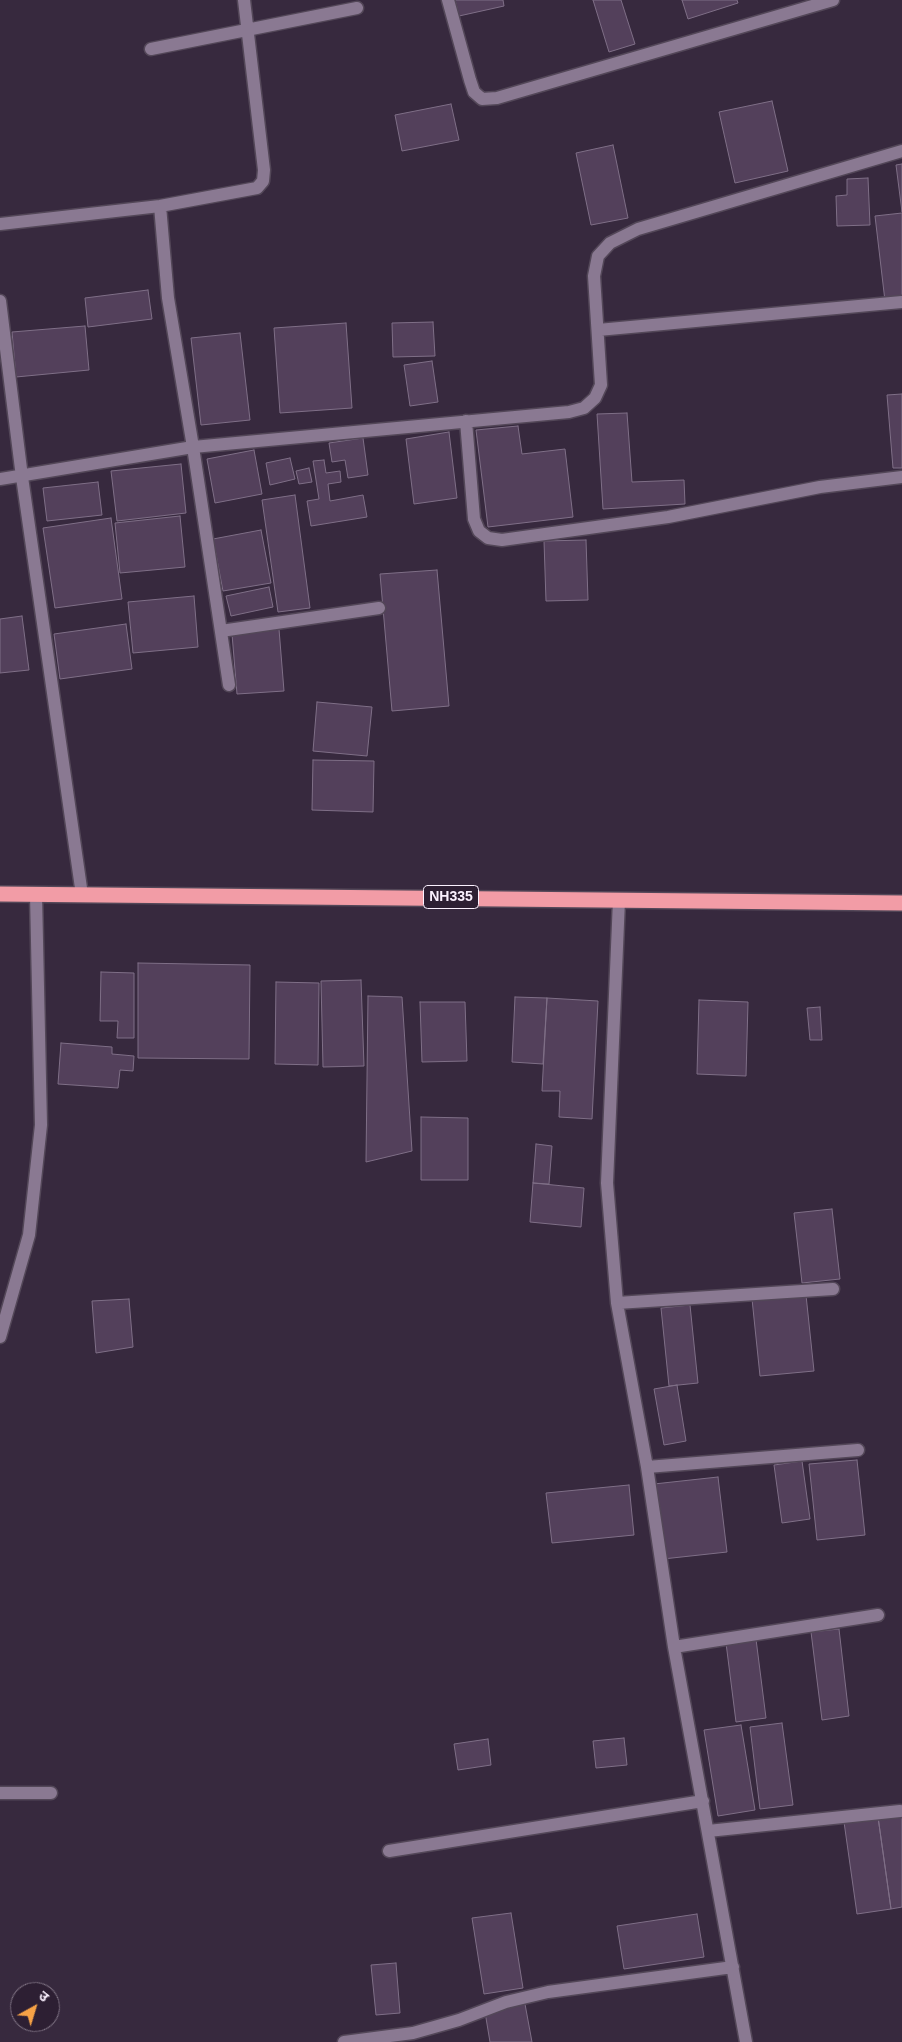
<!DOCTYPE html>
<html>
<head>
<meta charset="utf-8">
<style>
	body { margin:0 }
	#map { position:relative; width:902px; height:2042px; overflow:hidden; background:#37293e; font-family:Arial,"Noto Sans Devanagari",sans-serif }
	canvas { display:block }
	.north { position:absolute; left:10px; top:1982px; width:50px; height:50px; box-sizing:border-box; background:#2d1f33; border:1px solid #7f7384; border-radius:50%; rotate:39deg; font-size:14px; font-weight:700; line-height:20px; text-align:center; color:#faf0fe }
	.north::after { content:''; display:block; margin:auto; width:18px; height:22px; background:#f6a246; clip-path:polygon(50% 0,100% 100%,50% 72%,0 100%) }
</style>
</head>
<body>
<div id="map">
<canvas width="902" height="2042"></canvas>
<div class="north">उ</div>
</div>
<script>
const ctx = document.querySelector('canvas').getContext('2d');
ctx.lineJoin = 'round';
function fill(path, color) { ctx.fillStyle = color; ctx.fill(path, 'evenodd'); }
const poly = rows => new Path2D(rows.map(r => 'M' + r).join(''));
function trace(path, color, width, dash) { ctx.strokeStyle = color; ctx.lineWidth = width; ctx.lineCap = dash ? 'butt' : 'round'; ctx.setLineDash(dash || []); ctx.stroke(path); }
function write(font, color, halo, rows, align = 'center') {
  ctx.font = font + ' Arial,sans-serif'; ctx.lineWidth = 4; ctx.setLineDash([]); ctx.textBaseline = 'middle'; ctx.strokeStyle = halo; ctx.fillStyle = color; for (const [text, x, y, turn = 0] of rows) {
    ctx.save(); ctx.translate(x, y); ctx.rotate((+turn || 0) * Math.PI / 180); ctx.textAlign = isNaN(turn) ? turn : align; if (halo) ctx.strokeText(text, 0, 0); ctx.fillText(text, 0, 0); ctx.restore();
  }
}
const building = poly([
	[455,0,503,0,504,6,459,16,455,0],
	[593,0,621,0,635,44,609,52,593,0],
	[682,0,737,0,738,3,688,19,682,0],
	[772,101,788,171,735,183,719,112,772,101],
	[451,104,459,140,402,151,395,115,451,104],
	[613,145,628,218,591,225,576,153,613,145],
	[902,164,902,212,896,165,902,164],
	[868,178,870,225,837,226,836,196,847,195,847,179,868,178],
	[902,213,902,299,885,301,875,216,902,213],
	[148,290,152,319,88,327,85,298,148,290],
	[433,322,435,356,393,357,392,323,433,322],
	[346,323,352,408,280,413,274,328,346,323],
	[85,326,89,370,16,377,12,332,85,326],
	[240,333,250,420,201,425,191,338,240,333],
	[432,361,438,402,410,406,404,365,432,361],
	[902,394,902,468,893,468,887,395,902,394],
	[627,413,632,482,684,480,685,504,603,509,597,414,627,413],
	[518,426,522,454,565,449,573,517,488,527,476,430,518,426],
	[449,432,457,498,414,504,406,439,449,432],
	[363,438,368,475,348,478,345,460,332,462,329,443,363,438],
	[254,450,262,494,215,503,207,459,254,450],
	[290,458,295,479,270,485,266,463,290,458],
	[324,460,326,473,340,471,341,482,328,484,330,501,363,495,367,517,311,526,307,501,319,499,313,461,324,460],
	[181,464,186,513,117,521,111,471,181,464],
	[309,468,312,482,299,484,296,471,309,468],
	[98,482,102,515,47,521,43,488,98,482],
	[295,495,310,608,278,612,262,500,295,495],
	[180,516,185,567,120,573,115,523,180,516],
	[111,518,122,599,55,608,43,528,111,518],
	[261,530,271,583,223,591,213,539,261,530],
	[586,540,588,600,546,601,544,541,586,540],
	[437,570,449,706,392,711,380,574,437,570],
	[269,587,273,607,231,616,226,596,269,587],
	[194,596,198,647,133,653,128,602,194,596],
	[22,616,29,670,0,673,0,619,22,616],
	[126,624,132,669,60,679,54,634,126,624],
	[279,629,284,691,237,694,232,634,279,629],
	[317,702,372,707,367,756,313,751,317,702],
	[313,760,374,761,373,812,312,810,313,760],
	[138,963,250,965,249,1059,138,1058,138,963],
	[101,972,134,973,134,1038,117,1038,118,1021,100,1021,101,972],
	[361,980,364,1066,323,1067,321,981,361,980],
	[276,982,319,983,318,1065,275,1064,276,982],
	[368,996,402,997,412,1151,366,1162,368,996],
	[515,997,547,998,543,1064,512,1062,515,997],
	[547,998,598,1001,592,1119,559,1117,560,1091,542,1091,547,998],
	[699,1000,748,1002,746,1076,697,1074,699,1000],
	[420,1002,465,1002,467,1061,422,1062,420,1002],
	[820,1007,822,1040,810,1040,807,1008,820,1007],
	[61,1043,112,1047,112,1054,134,1056,133,1071,120,1070,118,1088,58,1084,61,1043],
	[421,1117,468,1118,468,1180,421,1180,421,1117],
	[536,1144,552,1146,549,1184,533,1183,536,1144],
	[533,1183,584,1188,581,1227,530,1222,533,1183],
	[832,1209,840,1279,802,1283,794,1213,832,1209],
	[806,1295,814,1371,760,1376,752,1299,806,1295],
	[129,1299,133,1347,96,1353,92,1301,129,1299],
	[690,1305,698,1383,669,1386,661,1308,690,1305],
	[677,1385,686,1441,664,1445,654,1389,677,1385],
	[857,1460,865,1535,817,1540,809,1464,857,1460],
	[802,1461,810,1519,782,1523,774,1465,802,1461],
	[718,1477,727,1552,663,1559,654,1484,718,1477],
	[629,1485,634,1535,552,1543,546,1493,629,1485],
	[839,1629,849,1716,822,1720,811,1632,839,1629],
	[756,1639,766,1718,736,1722,726,1643,756,1639],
	[782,1723,793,1805,760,1809,750,1727,782,1723],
	[741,1725,755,1810,718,1816,704,1730,741,1725],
	[624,1738,627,1765,596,1768,593,1741,624,1738],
	[488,1739,491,1765,458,1770,454,1744,488,1739],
	[902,1814,902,1907,891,1909,878,1817,902,1814],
	[878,1817,891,1909,857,1914,844,1822,878,1817],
	[511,1913,523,1988,484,1994,472,1918,511,1913],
	[697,1914,704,1957,624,1969,617,1926,697,1914],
	[396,1963,400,2013,376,2015,371,1965,396,1963],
	[525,2004,532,2042,490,2042,485,2012,525,2004]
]);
fill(building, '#53405b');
trace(building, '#7f6f87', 1);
const street = poly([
	[448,0,470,80,474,92,482,99,497,98,833,0],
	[151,49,357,8],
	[160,206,168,298,193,447,229,685],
	[0,224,160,206,257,188,263,181,264,170,244,0],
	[0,301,22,477,82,895],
	[598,330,902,302],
	[466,421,474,519,479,531,488,538,502,540,668,517,820,487,902,477],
	[0,479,193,447,569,412,584,408,595,398,601,385,594,276,598,256,610,243,638,229,902,151],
	[221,631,379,608],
	[619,900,607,1183,617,1303,647,1467,674,1647,746,2042],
	[617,1303,833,1289],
	[0,1337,29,1235,41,1125,36,895],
	[647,1467,858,1450],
	[674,1647,878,1615],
	[0,1793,51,1793],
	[708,1831,900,1811],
	[389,1851,703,1801],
	[344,2042,413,2033,459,2020,506,2002,548,1992,733,1967]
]);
const highway = poly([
	[0,894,902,903]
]);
trace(street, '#534758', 15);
trace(highway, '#534758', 18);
trace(street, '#8a7992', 12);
trace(highway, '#f29ca6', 15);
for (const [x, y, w] of [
	[451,897,55]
]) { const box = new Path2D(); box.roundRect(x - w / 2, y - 11.5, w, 23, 4); ctx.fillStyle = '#2d1f33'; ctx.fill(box); trace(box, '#faf0fe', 1); }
write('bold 14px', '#faf0fe', null, [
	["NH335",451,897]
]);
</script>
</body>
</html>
